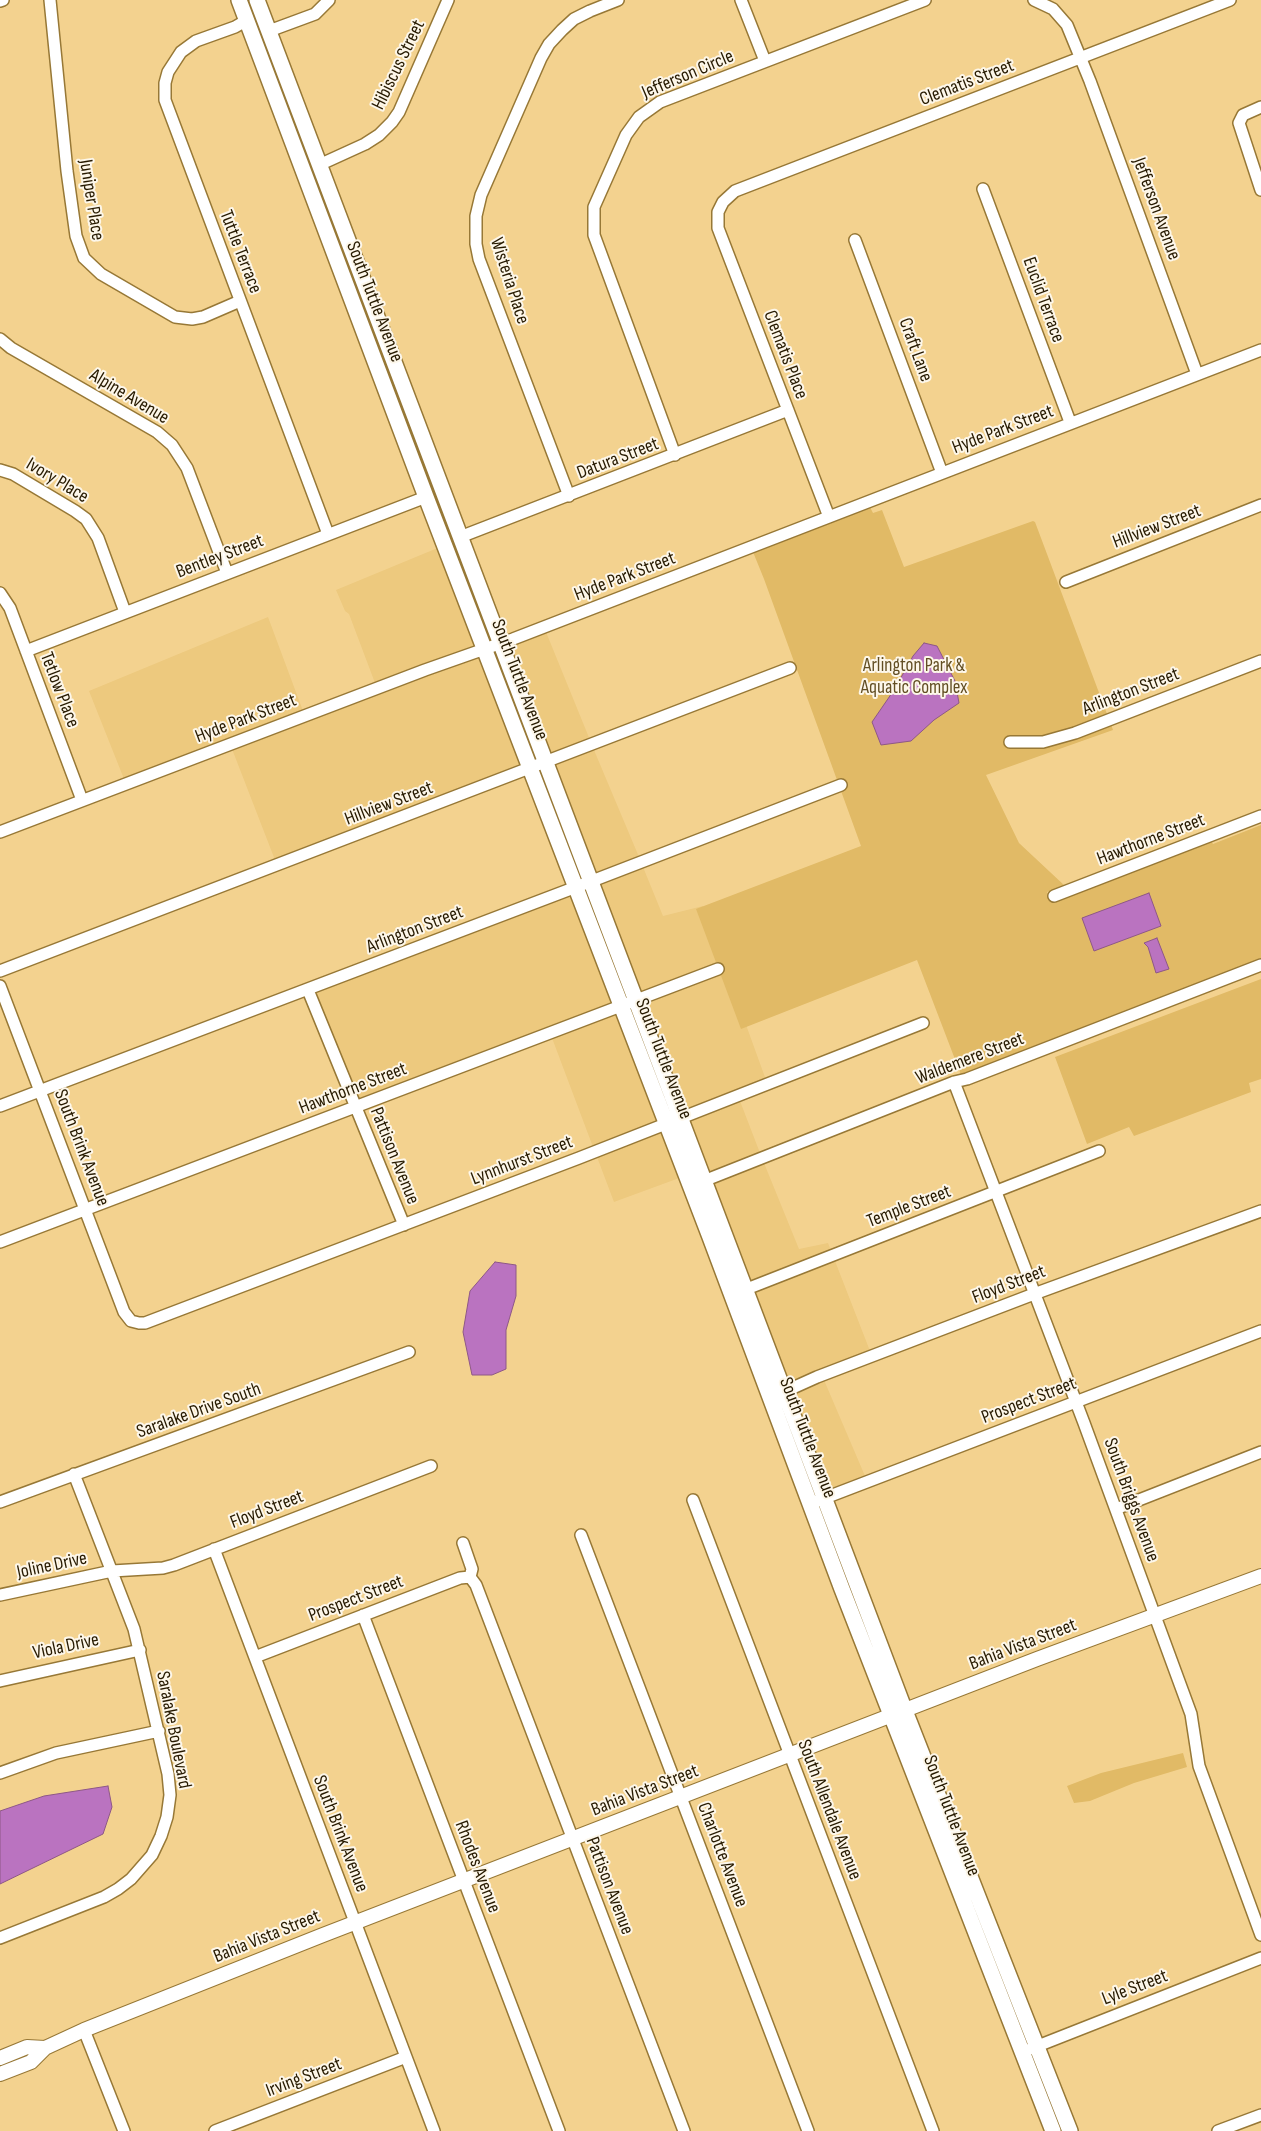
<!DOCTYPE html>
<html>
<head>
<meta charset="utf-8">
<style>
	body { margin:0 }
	canvas { display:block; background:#f3d28f }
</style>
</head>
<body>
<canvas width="1261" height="2131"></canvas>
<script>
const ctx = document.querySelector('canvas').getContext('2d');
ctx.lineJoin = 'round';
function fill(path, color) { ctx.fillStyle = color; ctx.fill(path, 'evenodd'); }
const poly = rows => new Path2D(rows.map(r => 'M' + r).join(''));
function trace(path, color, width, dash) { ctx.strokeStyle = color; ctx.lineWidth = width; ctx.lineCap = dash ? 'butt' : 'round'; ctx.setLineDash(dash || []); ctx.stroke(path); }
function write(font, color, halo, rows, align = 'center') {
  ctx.font = font + ' "Sofia Sans Condensed",sans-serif'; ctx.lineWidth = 4; ctx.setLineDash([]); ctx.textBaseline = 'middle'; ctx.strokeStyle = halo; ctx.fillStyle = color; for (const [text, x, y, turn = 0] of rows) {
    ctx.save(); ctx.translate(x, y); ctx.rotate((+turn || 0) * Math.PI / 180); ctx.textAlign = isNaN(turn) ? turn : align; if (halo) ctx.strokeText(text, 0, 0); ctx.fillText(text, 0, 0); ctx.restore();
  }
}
fill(poly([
	[440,547,479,645,375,683,349,614,345,611,336,590],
	[268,617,303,711,124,779,89,691],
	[546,632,590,740,549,756,507,647],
	[483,655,525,765,275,860,232,749],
	[594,750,639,857,595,874,553,766],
	[643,867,663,916,703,906,766,1080,683,1112,643,1003,724,972,720,962,639,993,599,885],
	[575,894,615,1002,358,1100,314,993],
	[619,1012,659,1121,593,1147,552,1038],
	[740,1101,760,1153,708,1173,687,1122],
	[664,1131,682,1177,614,1202,597,1157],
	[764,1163,799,1249,828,1243,831,1251,749,1282,712,1184],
	[835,1261,870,1351,787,1384,753,1293],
	[824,1380,865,1476,828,1490,791,1394]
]), '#edc97e');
fill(poly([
	[870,507,873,513,882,510,904,567,1033,521,1035,522,1107,714,1021,747,1054,745,1111,724,1113,730,986,775,1019,843,1065,886,1047,892,1051,902,1211,841,1213,844,1261,825,1261,959,961,1075,917,960,741,1029,696,909,861,846,764,579,753,552],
	[1261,979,1261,1079,1249,1083,1251,1092,1134,1136,1129,1127,1087,1144,1055,1057],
	[1183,1753,1187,1767,1134,1783,1090,1801,1074,1803,1067,1786,1101,1773]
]), '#e1ba66');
const water = poly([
	[924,643,937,646,955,681,959,703,934,720,911,741,881,745,872,722,894,690,913,656,924,643],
	[1149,893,1161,926,1094,951,1082,918,1149,893],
	[1157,938,1169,969,1156,973,1148,947,1144,943,1157,938],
	[495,1262,516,1265,516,1296,506,1330,506,1369,492,1375,472,1375,463,1332,470,1291,495,1262],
	[108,1786,112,1807,103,1834,0,1884,0,1811,44,1796,108,1786]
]);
fill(water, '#ba73c0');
trace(water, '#8e5886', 1);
const minor = poly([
	[50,0,67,171,76,236,84,258,101,274,175,317,192,319,203,317,240,301],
	[741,0,765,61],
	[1034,0,1053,9,1067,25,1090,81,1197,374],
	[0,1,3,0],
	[247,20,235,27,196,41,181,52,168,72,165,83,165,100,328,534],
	[269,31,315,14,329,0],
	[1261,107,1243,115,1239,123,1261,190],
	[319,165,365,144,379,135,392,122,399,112,448,0],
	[983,189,1070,422],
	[855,240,942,473],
	[0,339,11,348,157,432,172,445,187,468,227,573],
	[675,455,594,235,594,207,626,135,639,117,660,102,925,0],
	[0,470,13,474,75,511,86,519,98,538,125,612],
	[569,496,479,259,476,244,476,216,481,195,541,58,549,44,562,30,574,19,590,11,618,0],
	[829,517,718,228,718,212,723,202,735,191,1230,0],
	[460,537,788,410],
	[1066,582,1261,505],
	[0,593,10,608,82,800],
	[26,651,426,497],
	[1010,742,1043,742,1075,733,1261,661],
	[0,832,425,670,513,639,1261,350],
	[1054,896,1261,816],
	[0,971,790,668],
	[0,986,124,1312,131,1321,139,1323,145,1323,579,1158,923,1023],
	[308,990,404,1225],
	[954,1082,1084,1423,1191,1714,1199,1766,1261,1935],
	[0,1106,592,881,841,785],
	[696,1184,954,1082,967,1079,1261,965],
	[0,1242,718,969],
	[739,1292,1099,1151],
	[777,1395,817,1377,1034,1294,1261,1211],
	[693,1500,933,2131],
	[817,1501,1261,1331],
	[0,1502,409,1352],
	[1116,1509,1261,1452],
	[581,1535,808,2131],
	[463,1543,472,1569,470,1577,476,1585,684,2131],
	[214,1549,434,2131],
	[0,1595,112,1571,163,1568,174,1565,431,1466],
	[363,1615,559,2131],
	[255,1657,460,1578,470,1577],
	[0,1681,140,1650],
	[0,1773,56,1753,159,1731],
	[0,1938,104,1897,118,1889,131,1879,152,1855,161,1836,167,1817,170,1795,168,1774,134,1629,74,1474],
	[84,2030,124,2131],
	[1030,2049,1261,1958],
	[215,2131,406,2057],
	[1218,2131,1261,2115]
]);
const tertiary = poly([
	[0,2058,27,2047,45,2048],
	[0,2074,31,2062,45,2048,84,2030,323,1935,1037,1659,1261,1576]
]);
const secondary = poly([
	[239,0,426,497,710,1237,842,1589,1053,2131],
	[257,0,905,1711,1070,2131]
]);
trace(minor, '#977836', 14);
trace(tertiary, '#977836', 16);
trace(secondary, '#977836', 18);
trace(minor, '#fff', 11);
trace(tertiary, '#fff', 14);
trace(secondary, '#fff', 15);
write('19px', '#271a00', '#fdf7ea', [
	["Hibiscus Street",399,65,-64],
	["Jefferson Circle",688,75,-23],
	["Clematis Street",967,83,-21],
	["Juniper Place",91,200,81],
	["Jefferson Avenue",1156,209,70],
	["Tuttle Terrace",240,252,69],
	["Wisteria Place",509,281,72],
	["Euclid Terrace",1043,300,70],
	["South Tuttle Avenue",374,302,69],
	["Craft Lane",915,350,70],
	["Clematis Place",785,355,69],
	["Alpine Avenue",129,397,31],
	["Hyde Park Street",1003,430,-21],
	["Datura Street",618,459,-21],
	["Ivory Place",57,481,31],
	["Hillview Street",1157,527,-21],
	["Bentley Street",220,557,-21],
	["Hyde Park Street",625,577,-21],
	["South Tuttle Avenue",519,680,69],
	["Tetlow Place",59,690,69],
	["Arlington Street",1131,692,-21],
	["Hyde Park Street",246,719,-21],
	["Hillview Street",389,804,-21],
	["Hawthorne Street",1151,840,-21],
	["Arlington Street",415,930,-21],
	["South Tuttle Avenue",663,1059,69],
	["Waldemere Street",970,1059,-21],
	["Hawthorne Street",353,1089,-21],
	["South Brink Avenue",81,1148,69],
	["Pattison Avenue",394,1156,68],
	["Lynnhurst Street",522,1161,-21],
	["Temple Street",909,1207,-21],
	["Floyd Street",1009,1285,-21],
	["Prospect Street",1029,1401,-21],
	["Saralake Drive South",199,1411,-20],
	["South Tuttle Avenue",807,1438,69],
	["South Briggs Avenue",1131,1500,70],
	["Floyd Street",267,1510,-21],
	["Joline Drive",52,1566,-12],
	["Prospect Street",356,1599,-21],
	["Bahia Vista Street",1023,1645,-21],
	["Viola Drive",66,1647,-12],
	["Saralake Boulevard",173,1730,79],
	["Bahia Vista Street",645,1791,-21],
	["South Allendale Avenue",829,1810,69],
	["South Tuttle Avenue",951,1816,69],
	["South Brink Avenue",340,1834,69],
	["Charlotte Avenue",722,1855,69],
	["Rhodes Avenue",477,1867,69],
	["Pattison Avenue",609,1886,69],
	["Bahia Vista Street",267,1937,-22],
	["Lyle Street",1135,1988,-21],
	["Irving Street",304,2078,-21]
]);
write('19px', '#624e23', '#fdf7ea', [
	["Arlington Park &",914,666],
	["Aquatic Complex",914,688]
]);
</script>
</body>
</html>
